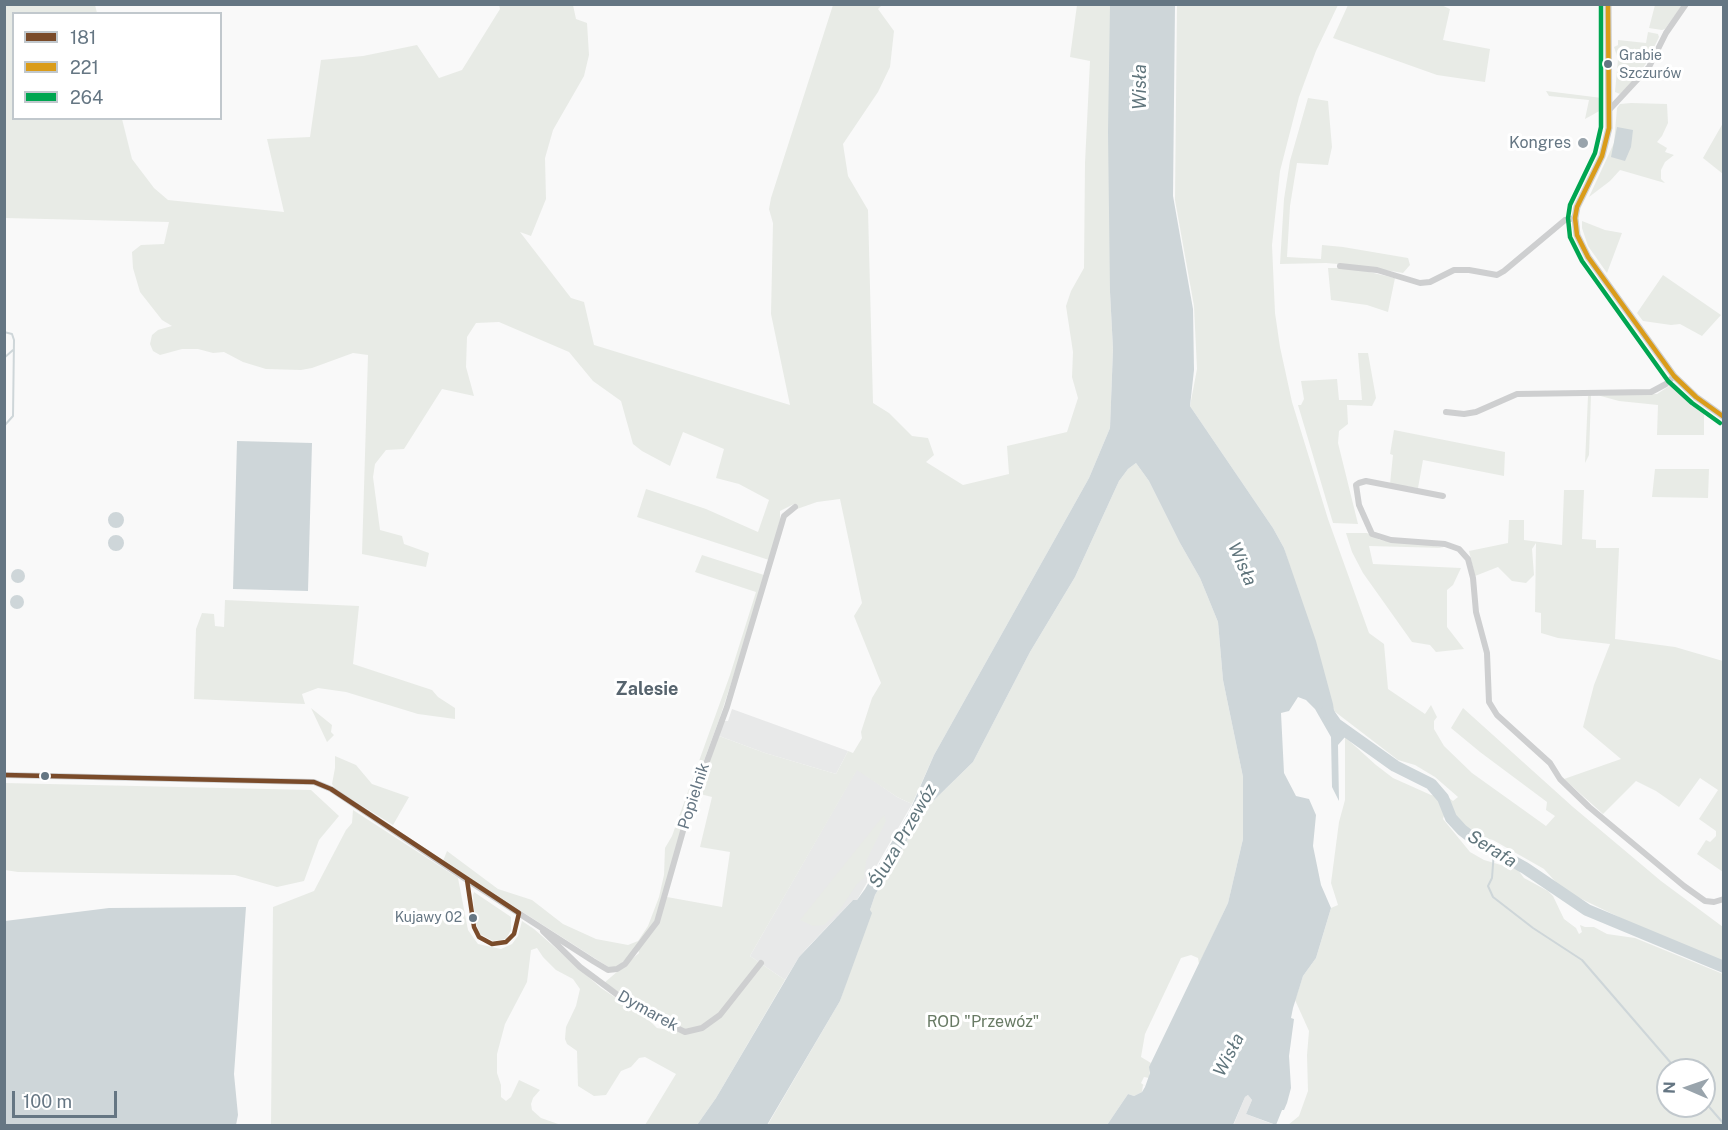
<!DOCTYPE html>
<html>
<head>
<meta charset="utf-8">
<style>
	body { margin:0 }
	#map { position:relative; width:1728px; height:1130px; overflow:hidden; background:#f9f9f9; font-family:"Public Sans",sans-serif }
	canvas { display:block }
	.frame { position:absolute; inset:0; border:6px solid #657683; pointer-events:none }
	.legend { position:absolute; left:12px; top:12px; width:210px; height:108px; box-sizing:border-box; background:#fff; border:2px solid #c1c8cd; margin:0; padding:8px 10px; list-style:none; font-size:18px; color:#657683 }
	.legend li { display:flex; align-items:center; gap:12px; height:30px }
	.legend b { width:30px; border:2px solid #c1c8cd }
	.north { position:absolute; left:1656px; top:1058px; width:60px; height:60px; box-sizing:border-box; background:#fff; border:2px solid #c1c8cd; border-radius:50%; rotate:272deg; font-size:16px; font-weight:700; line-height:24px; text-align:center; color:#657683 }
	.north::after { content:''; display:block; margin:auto; width:21px; height:27px; background:#99a4ac; clip-path:polygon(50% 0,100% 100%,50% 72%,0 100%) }
	.scale { position:absolute; left:12px; top:1091px; width:105px; height:27px; box-sizing:border-box; border:3px solid #657683; border-top:0; padding-left:8px; font-size:18px; line-height:21px; white-space:nowrap; color:#657683; -webkit-text-stroke:4px #fff; paint-order:stroke }
</style>
</head>
<body>
<div id="map">
<canvas width="1728" height="1130"></canvas>
<div class="frame"></div>
<ul class="legend">
<li><b style="height:8px;background:#7a4b2a"></b>181</li>
<li><b style="height:8px;background:#da9c1a"></b>221</li>
<li><b style="height:8px;background:#00a651"></b>264</li>
</ul>
<div class="north">N</div>
<div class="scale">100 m</div>
</div>
<script>
const ctx = document.querySelector('canvas').getContext('2d');
ctx.lineJoin = 'round';
function fill(path, color) { ctx.fillStyle = color; ctx.fill(path, 'evenodd'); }
const poly = rows => new Path2D(rows.map(r => 'M' + r).join(''));
function trace(path, color, width, dash) { ctx.strokeStyle = color; ctx.lineWidth = width; ctx.lineCap = dash ? 'butt' : 'round'; ctx.setLineDash(dash || []); ctx.stroke(path); }
function write(font, color, halo, rows, align = 'center') {
  ctx.font = font + ' "Public Sans",sans-serif'; ctx.lineWidth = 6; ctx.setLineDash([]); ctx.textBaseline = 'middle'; ctx.strokeStyle = halo; ctx.fillStyle = color; for (const [text, x, y, turn = 0] of rows) {
    ctx.save(); ctx.translate(x, y); ctx.rotate((+turn || 0) * Math.PI / 180); ctx.textAlign = isNaN(turn) ? turn : align; if (halo) ctx.strokeText(text, 0, 0); ctx.fillText(text, 0, 0); ctx.restore();
  }
}
fill(poly([
	[732,709,848,751,836,774,765,753,719,736,724,721,728,721],
	[857,769,897,797,912,804,857,900,853,900,808,947,799,957,785,980,750,956],
	[1248,1095,1252,1100,1246,1114,1275,1125,1233,1126,1245,1097]
]), '#e8e9e9');
fill(poly([
	[5,5,95,5,97,13,14,14,14,118,122,119,132,159,154,188,168,200,284,212,267,139,310,137,321,60,363,56,417,45,439,78,462,70,500,9,499,5,573,5,576,19,587,23,589,55,584,76,553,130,545,158,546,199,531,236,520,232,571,298,584,302,594,345,790,405,771,314,773,223,769,209,771,198,833,5,882,5,878,9,894,31,890,67,878,92,843,144,848,176,868,210,873,403,889,413,912,436,928,438,934,455,926,462,963,485,1009,474,1007,446,1067,432,1078,398,1072,377,1073,352,1066,306,1071,291,1084,268,1085,163,1090,61,1070,57,1077,5,1110,5,1110,292,1113,349,1110,428,1089,478,934,755,912,804,897,797,857,770,750,956,785,980,716,1098,697,1125,645,1125,676,1074,645,1057,639,1058,631,1067,621,1071,606,1095,594,1096,578,1086,577,1051,567,1044,565,1039,566,1027,576,1006,580,989,573,979,556,970,543,957,537,948,531,950,527,982,505,1024,497,1054,497,1073,501,1085,501,1097,506,1101,511,1097,519,1080,540,1090,533,1098,531,1104,532,1110,541,1118,561,1125,271,1125,273,907,314,891,346,830,352,823,353,810,458,878,468,930,478,944,501,949,512,944,518,936,522,921,534,929,601,988,648,1019,657,1028,668,1030,670,1023,604,983,639,953,637,947,619,966,610,968,443,861,447,851,498,889,532,900,563,924,596,939,628,945,638,941,648,926,659,897,664,875,665,848,672,836,730,675,756,592,695,572,702,555,764,575,761,592,719,720,689,801,659,911,667,897,722,907,730,852,700,847,712,797,696,793,719,736,765,753,836,774,848,751,853,753,862,738,861,732,872,698,881,683,854,616,862,603,840,499,817,502,797,509,794,504,780,511,780,520,769,560,637,517,646,489,706,509,758,532,769,500,739,484,716,478,724,449,683,432,670,466,642,451,633,444,621,401,593,381,569,352,499,322,476,323,467,337,466,367,474,396,442,389,404,449,386,450,375,464,373,477,380,530,402,536,404,544,429,553,426,567,362,554,368,355,353,353,312,368,301,370,266,369,243,362,224,352,213,353,198,349,182,349,160,355,153,351,150,344,152,335,158,330,172,326,162,320,140,292,133,268,132,252,141,245,164,244,169,222,5,218],
	[1177,5,1338,5,1316,51,1299,97,1280,171,1272,245,1275,313,1280,347,1292,402,1328,519,1369,633,1384,644,1388,689,1425,714,1431,705,1437,717,1434,721,1434,729,1444,746,1472,773,1546,826,1555,816,1546,810,1547,802,1480,752,1451,728,1463,708,1573,807,1661,881,1723,927,1723,963,1631,923,1563,890,1544,869,1493,840,1473,835,1463,827,1449,806,1446,809,1443,819,1470,852,1484,860,1518,870,1524,878,1548,891,1553,896,1564,919,1576,928,1579,934,1582,932,1580,925,1585,927,1594,927,1607,934,1635,938,1723,974,1723,1125,1288,1125,1299,1116,1308,1091,1307,1055,1309,1031,1295,1000,1303,976,1316,958,1331,908,1338,905,1331,883,1339,822,1345,800,1345,737,1376,765,1393,778,1431,795,1438,796,1444,794,1453,801,1458,797,1435,777,1415,765,1398,760,1334,711,1284,548,1273,528,1190,406,1197,369,1194,306,1175,200],
	[1668,1070,1704,1070,1704,1106,1668,1106],
	[1348,5,1439,4,1450,9,1443,40,1490,49,1485,82,1437,75,1333,38],
	[1655,5,1682,5,1665,29,1662,30,1649,28],
	[1648,32,1658,34,1659,37,1647,62,1634,81,1620,94,1615,92,1618,59,1614,47,1618,45,1618,40,1646,43],
	[1546,91,1602,98,1603,109,1585,119,1589,100,1549,96],
	[1308,98,1328,101,1332,147,1328,165,1297,163,1290,206,1287,257,1321,259,1322,245,1343,247,1408,258,1410,265,1403,273,1361,266,1326,263,1280,264,1284,199,1290,161],
	[1631,103,1667,104,1668,123,1662,136,1657,142,1667,148,1665,152,1674,155,1665,162,1661,170,1661,179,1665,183,1620,170,1610,181,1589,197,1614,143,1617,108,1620,104],
	[1723,123,1724,174,1723,174,1703,158],
	[1582,221,1605,230,1622,233,1607,273,1588,246,1582,228],
	[1328,268,1352,268,1395,278,1388,312,1367,305,1331,300],
	[1663,275,1721,315,1702,336,1680,324,1671,325,1643,321,1637,313],
	[1358,353,1368,353,1376,398,1372,406,1347,405,1348,424,1339,431,1338,443,1358,524,1333,523,1298,405,1301,405,1304,399,1301,381,1337,379,1339,400,1362,400],
	[1674,383,1687,396,1704,408,1704,435,1657,435,1658,405,1619,401,1597,395,1657,394],
	[1591,395,1589,455,1585,463,1588,396],
	[1394,430,1505,452,1504,476,1423,460,1418,488,1390,484,1393,455,1390,454],
	[1136,463,1149,481,1180,543,1200,578,1218,622,1223,680,1243,777,1243,839,1228,903,1199,964,1198,958,1191,955,1181,958,1145,1034,1141,1057,1151,1063,1149,1078,1144,1077,1141,1083,1145,1086,1143,1085,1142,1092,1134,1096,1128,1094,1107,1125,767,1126,840,1001,875,895,926,808,973,762,1030,652,1075,577,1119,481,1128,469],
	[1655,469,1709,469,1708,498,1652,497],
	[1564,490,1584,490,1582,539,1596,540,1596,548,1619,548,1615,639,1675,647,1723,661,1723,872,1697,854,1706,840,1710,842,1716,836,1716,831,1699,819,1718,790,1700,778,1679,807,1656,791,1636,781,1603,814,1564,779,1621,759,1583,727,1594,685,1610,644,1558,638,1541,633,1541,613,1535,612,1536,543,1532,549,1534,575,1526,583,1512,581,1498,567,1475,576,1469,551,1508,543,1509,520,1524,520,1524,540,1562,545],
	[1346,533,1367,533,1380,540,1429,545,1444,548,1369,546,1373,564,1461,568,1453,585,1447,590,1447,627,1464,649,1436,652,1430,645,1412,642,1363,573,1352,552],
	[225,600,359,606,353,664,432,690,438,697,455,708,455,719,418,714,346,692,318,688,302,694,305,704,194,699,196,629,202,613,214,614,215,626,224,627],
	[311,708,332,725,331,732,334,735,327,742],
	[335,756,356,765,372,784,409,797,393,825,335,789,332,784,335,768],
	[5,783,311,790,339,816,319,840,304,881,277,887,235,875,18,872,5,870],
	[884,815,886,821,866,861,864,878,857,884,841,908,824,925,813,926,800,920],
	[474,892,511,917,511,930,506,939,493,941,480,934,475,921,473,895]
]), '#e8ebe6');
fill(poly([
	[1110,5,1175,5,1173,196,1193,309,1194,370,1190,406,1273,528,1284,548,1316,641,1333,704,1336,724,1345,737,1338,745,1339,801,1332,787,1331,737,1315,709,1306,700,1298,697,1289,711,1281,713,1284,773,1296,796,1309,799,1316,815,1313,846,1321,885,1331,908,1316,958,1303,976,1293,1008,1291,1018,1294,1019,1289,1056,1291,1088,1287,1103,1284,1110,1282,1110,1276,1125,1246,1114,1252,1100,1248,1095,1245,1097,1233,1125,1107,1125,1128,1094,1134,1096,1142,1092,1145,1087,1150,1073,1149,1067,1228,903,1243,839,1243,777,1223,680,1218,622,1200,578,1180,543,1149,481,1136,463,1128,469,1119,481,1075,577,1030,652,973,762,926,808,875,895,870,910,872,913,840,1001,767,1125,697,1125,716,1098,799,957,853,900,857,900,865,889,910,810,934,755,1089,478,1110,428,1113,349,1110,292,1108,132],
	[1617,127,1633,130,1631,147,1625,161,1611,157],
	[237,441,312,443,308,591,233,589],
	'108 520a8 8 0 1 1 16 0a8 8 0 1 1-16 0Z',
	'108 543a8 8 0 1 1 16 0a8 8 0 1 1-16 0Z',
	'11 576a7 7 0 1 1 14 0a7 7 0 1 1-14 0Z',
	'10 602a7 7 0 1 1 14 0a7 7 0 1 1-14 0Z',
	[246,907,234,1074,238,1115,236,1125,5,1125,5,921,109,908]
]), '#ced6d9');
trace(poly([
	[4,332,12,334,14,340,13,416,4,426],
	[4,358,13,350],
	[1494,851,1492,878,1488,886,1493,897,1533,928,1582,960,1677,1070],
	[1704,1101,1724,1124]
]), '#ced6d9', 2);
trace(poly([
	[1327,711,1336,724,1395,766,1431,784,1443,798,1451,818,1462,830,1475,840,1525,868,1587,910,1724,967]
]), '#ced6d9', 12);
trace(poly([
	[1610,109,1649,67,1666,33,1686,4],
	[1340,266,1377,270,1420,283,1430,282,1454,270,1469,270,1497,275,1504,271,1565,220,1575,218],
	[1446,412,1464,414,1476,412,1517,394,1651,392,1666,384,1674,376],
	[1443,496,1366,481,1359,483,1356,485,1359,505,1372,534,1391,540,1445,544,1459,549,1468,559,1473,578,1476,612,1487,653,1489,702,1497,715,1550,763,1560,779,1589,807,1684,886,1705,901,1714,902,1724,899],
	[4,775,314,782,331,789,467,880,593,961,608,970,617,969,625,964,657,922,689,810,727,707,784,516,795,507],
	[543,931,580,967,619,996,654,1017,685,1032,702,1028,720,1015,761,963]
]), '#cecfd0', 6);
trace(poly([
	[1608,4,1609,128,1602,156,1577,207,1575,218,1577,235,1588,257,1674,376,1696,397,1724,417]
]), '#cecfd0', 7);
trace(poly([
	[4,775,314,782,331,789,519,913,514,934,506,942,492,944,479,937,474,927,467,880]
]), '#7a4b2a', 4.5);
trace(poly([
	[1608,4,1609,128,1602,156,1577,207,1575,218,1577,235,1588,257,1674,376,1696,397,1724,417]
]), '#da9c1a', 4.5);
trace(poly([
	[1601,4,1601,127,1595,153,1570,205,1568,218,1570,237,1582,261,1668,381,1692,403,1720,423]
]), '#00a651', 4.5);
for (const [x, y, r, color] of [
	[1608,64,5,"#657683"],
	[1583,143,6,"#99a4ac"],
	[45,776,5,"#657683"],
	[473,918,5,"#657683"]
]) { const dot = new Path2D(); dot.arc(x, y, r, 0, 2 * Math.PI); ctx.fillStyle = color; ctx.fill(dot); trace(dot, '#fff', 2); }
write('14px', '#657683', '#fff', [
	["Grabie",1619,56],
	["Szczurów",1619,74],
	["Kujawy 02",462,918,"right"]
], 'left');
write('16px', '#657683', '#fff', [
	["Kongres",1571,143]
], 'right');
write('16px', '#657683', '#fff', [
	["Popielnik",694,796,-72],
	["Dymarek",648,1011,29]
]);
write('16px', '#687a64', '#fff', [
	["ROD \"Przewóz\"",983,1022]
]);
write('italic 18px', '#60757c', '#fff', [
	["Wisła",1140,87,-90],
	["Wisła",1242,564,66],
	["Śluza Przewóz",903,836,-60],
	["Serafa",1492,849,32],
	["Wisła",1229,1055,-63]
]);
write('bold 18px', '#57646e', '#fff', [
	["Zalesie",647,689]
]);
</script>
</body>
</html>
